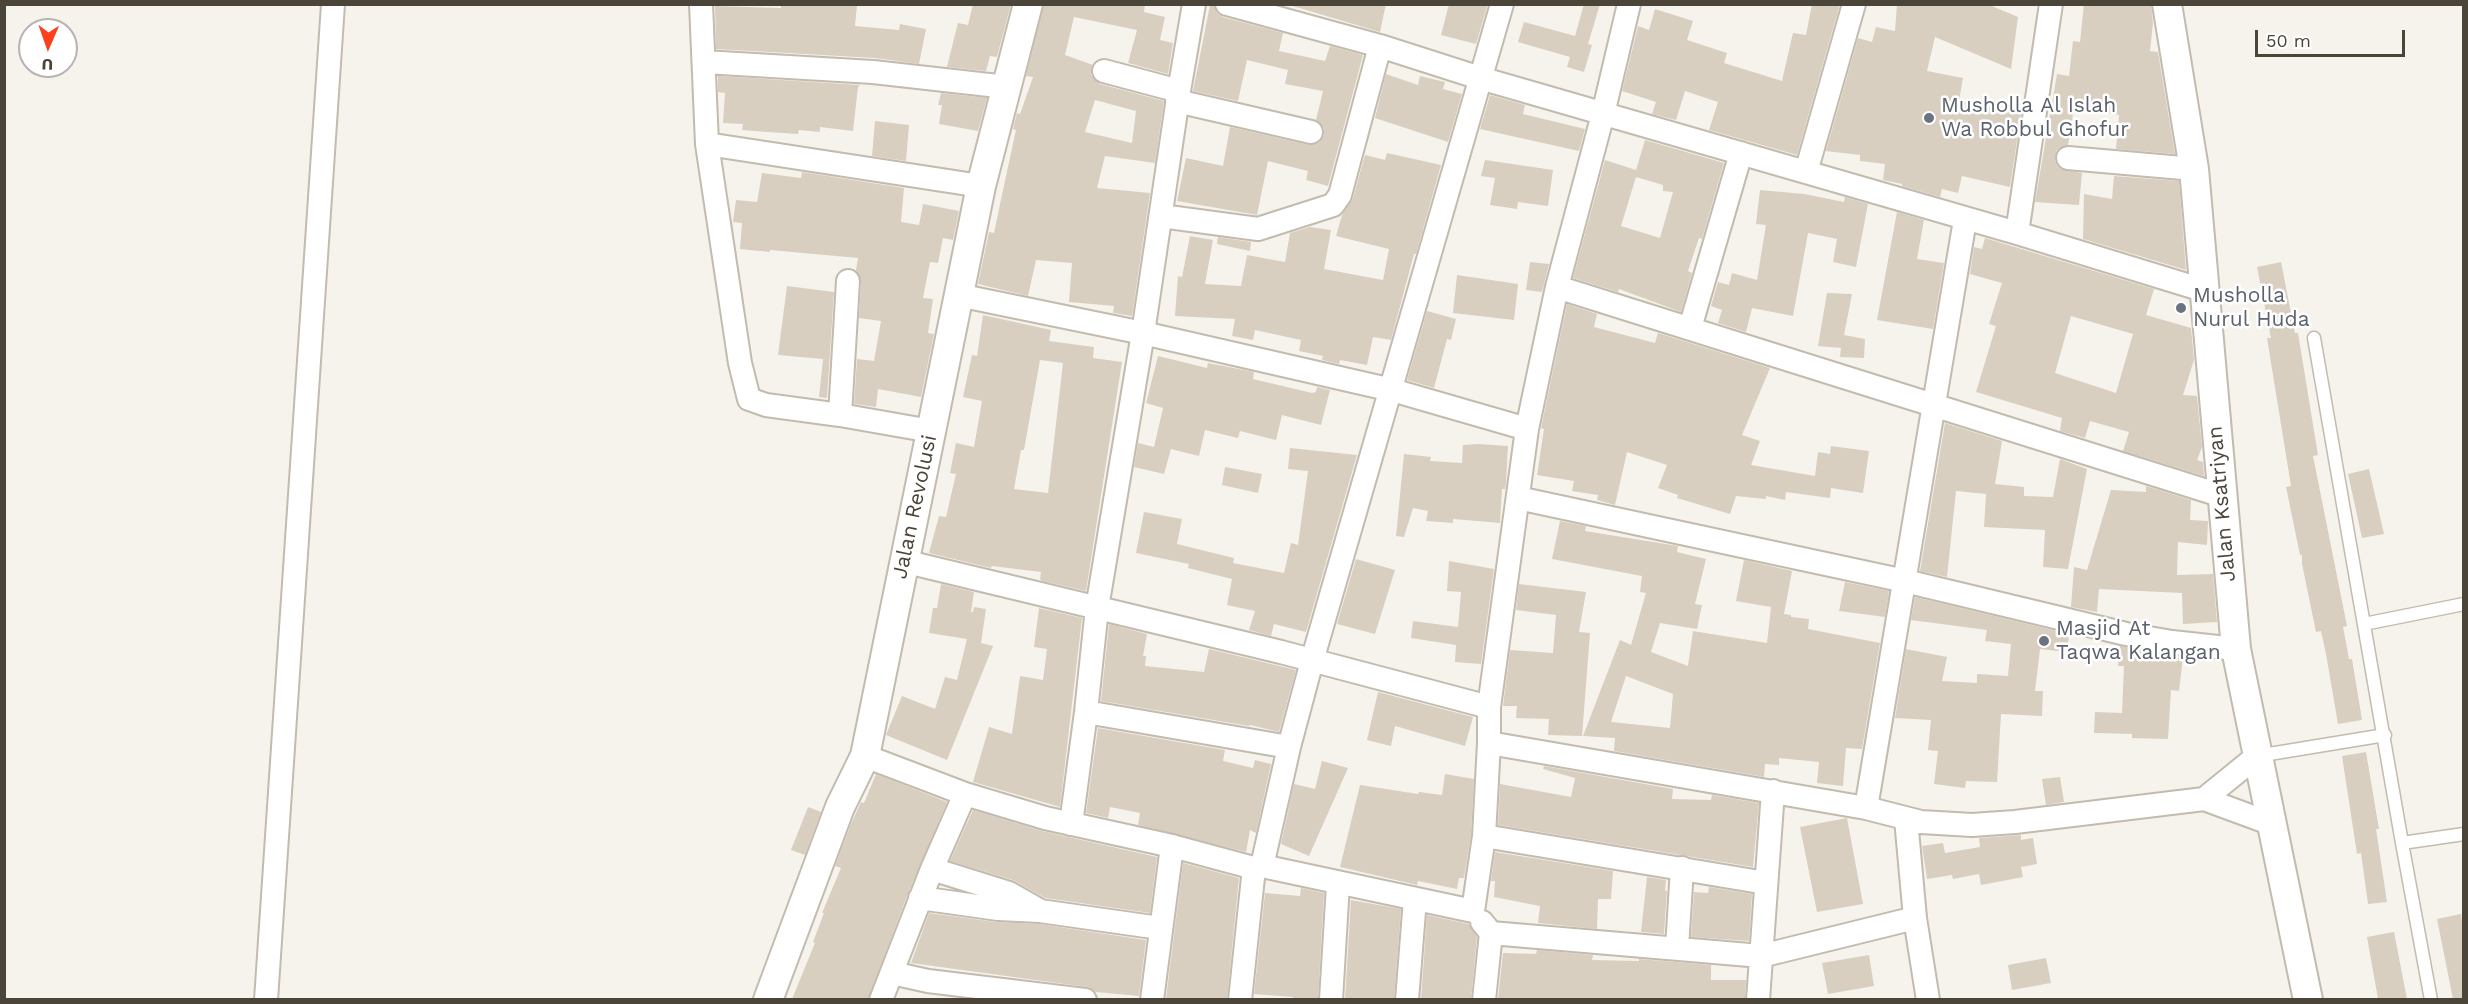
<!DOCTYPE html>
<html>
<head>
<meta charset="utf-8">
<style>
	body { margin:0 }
	#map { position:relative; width:2468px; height:1004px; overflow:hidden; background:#f6f3ec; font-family:"Work Sans",sans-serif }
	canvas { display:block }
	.frame { position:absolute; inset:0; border:6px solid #4b4439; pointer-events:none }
	.north { position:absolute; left:18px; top:18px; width:60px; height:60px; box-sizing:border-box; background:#fff; border:2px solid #b7b4b0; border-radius:50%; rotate:182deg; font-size:16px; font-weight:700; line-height:24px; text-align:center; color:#4b4439 }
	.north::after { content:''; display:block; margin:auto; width:21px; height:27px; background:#fc3f1d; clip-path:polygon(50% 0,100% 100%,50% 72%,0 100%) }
	.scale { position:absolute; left:2255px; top:30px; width:150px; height:27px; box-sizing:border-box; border:3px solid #4b4439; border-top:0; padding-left:8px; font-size:18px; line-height:21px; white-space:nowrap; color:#4b4439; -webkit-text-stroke:4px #fff; paint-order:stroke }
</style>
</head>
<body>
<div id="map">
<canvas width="2468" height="1004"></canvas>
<div class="frame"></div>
<div class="north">U</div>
<div class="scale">50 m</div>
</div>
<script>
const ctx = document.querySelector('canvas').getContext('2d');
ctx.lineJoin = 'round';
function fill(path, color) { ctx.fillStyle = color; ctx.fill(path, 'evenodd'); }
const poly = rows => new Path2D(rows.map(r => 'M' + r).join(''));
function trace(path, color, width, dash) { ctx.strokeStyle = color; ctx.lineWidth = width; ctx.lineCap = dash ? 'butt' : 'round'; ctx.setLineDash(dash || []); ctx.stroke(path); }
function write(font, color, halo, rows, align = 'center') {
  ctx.font = font + ' "Work Sans",sans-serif'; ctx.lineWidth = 5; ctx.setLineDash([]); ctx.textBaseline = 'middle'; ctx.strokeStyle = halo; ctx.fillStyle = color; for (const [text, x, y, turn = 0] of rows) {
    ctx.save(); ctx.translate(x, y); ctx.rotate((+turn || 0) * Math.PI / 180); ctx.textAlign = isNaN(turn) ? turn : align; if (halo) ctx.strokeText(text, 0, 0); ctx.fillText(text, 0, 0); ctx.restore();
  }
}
fill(poly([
	[781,4,857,4,855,26,899,30,900,24,926,29,919,64,875,58,716,49,715,6,781,8],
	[973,4,1011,4,997,57,990,56,986,71,947,67,958,23,968,25],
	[1044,4,1145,4,1144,12,1165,17,1160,40,1173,43,1168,74,1128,63,1137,30,1074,17,1065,55,1093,65,1091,75,1100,84,1164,101,1155,163,1105,156,1097,188,1150,193,1132,316,1113,313,1114,306,1069,302,1072,263,1036,260,1028,296,978,284,989,232,994,233,1003,190,1016,130,1013,129,1017,113,1020,114,1033,77,1026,76],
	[1095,100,1136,111,1132,143,1085,132],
	[1286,4,1386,4,1380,32],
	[1449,4,1488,4,1476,44,1441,35],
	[1584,4,1600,4,1588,44,1592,45,1584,72,1567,67,1570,57,1518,42,1524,22,1575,36],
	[1812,4,1840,4,1797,155,1709,130,1718,102,1685,91,1676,120,1652,114,1656,102,1622,91,1638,26,1649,30,1655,9,1693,21,1687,40,1727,53,1724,63,1782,81,1793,33,1806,35],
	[1897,4,1987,4,2018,17,2011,69,1935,37,1927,71,1963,78,1959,101,2021,114,2010,187,1962,176,1958,193,1942,189,1940,197,1902,186,1902,184,1883,180,1885,164,1860,161,1860,155,1826,151,1858,38,1872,42,1876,27,1895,31],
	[2084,4,2151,4,2153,23,2150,51,2158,52,2175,154,2116,149,2119,115,2074,108,2068,145,2057,150,2055,157,2056,164,2061,169,2082,173,2079,205,2035,202,2057,74,2069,76,2073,41,2080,42],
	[1210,5,1214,6,1217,13,1223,17,1283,33,1279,51,1325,61,1330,46,1363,55,1328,186,1306,180,1308,171,1268,161,1257,215,1177,201,1186,158,1223,166,1230,127,1309,145,1320,142,1324,134,1324,128,1316,120,1323,91,1285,84,1288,70,1247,60,1238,101,1193,91],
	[1386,74,1418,85,1420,76,1445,82,1443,89,1462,94,1448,142,1375,118],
	[718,76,860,85,858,87,853,131,820,127,820,132,799,130,798,134,767,132,742,130,743,124,723,123,725,93,718,92],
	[941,93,987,98,978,131,939,124,942,105,938,105],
	[1490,95,1525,105,1523,114,1585,129,1579,151,1480,129],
	[875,121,909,125,906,161,872,156],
	[1645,140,1724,163,1702,239,1699,238,1688,271,1692,273,1681,312,1619,289,1618,292,1573,278,1605,160,1636,170],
	[1636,177,1663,185,1663,191,1673,192,1660,238,1621,226],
	[1387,153,1441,165,1416,254,1414,254,1391,340,1373,337,1367,365,1340,360,1339,364,1322,360,1323,356,1299,351,1301,340,1255,330,1253,340,1232,336,1235,319,1175,316,1178,276,1182,277,1190,236,1213,240,1205,284,1241,286,1247,255,1285,262,1290,233,1310,227,1331,230,1324,269,1383,280,1389,249,1336,236,1342,215,1353,198,1365,155,1385,160],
	[1485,160,1553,170,1548,206,1518,202,1517,209,1490,205,1495,178,1481,176],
	[802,172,904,188,901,222,919,225,923,204,959,211,953,240,943,238,938,263,930,262,923,298,933,299,928,333,934,334,921,397,878,389,876,407,854,404,857,359,874,361,881,321,859,318,861,282,856,270,858,258,770,250,770,252,740,249,742,223,733,222,736,200,757,202,762,173,801,178],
	[2114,176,2179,181,2186,270,2083,239,2084,194,2112,199],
	[1760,190,1804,194,1844,202,1845,197,1868,204,1856,267,1833,262,1837,239,1808,233,1793,316,1752,308,1746,332,1718,323,1722,310,1711,306,1718,282,1729,285,1732,273,1757,280,1766,225,1756,224],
	[1897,212,1924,220,1917,259,1944,263,1933,329,1877,320],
	[1218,237,1251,242,1250,251,1217,244],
	[1985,238,2154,289,2146,315,2191,328,2194,360,2183,395,2197,396,2202,447,2197,460,2203,462,2204,476,2123,451,2129,432,2090,421,2085,438,2060,431,2062,418,1976,392,1996,326,1989,324,2002,283,1970,274,1974,247,1982,249],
	[2071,316,2133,334,2116,393,2055,373],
	[1530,262,1549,264,1542,292,1526,290],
	[2281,262,2295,333,2298,333,2318,455,2313,456,2347,626,2343,627,2349,659,2352,659,2362,720,2338,724,2326,654,2321,631,2316,632,2302,564,2302,555,2300,555,2286,487,2291,486,2267,338,2271,338,2257,267],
	[1457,275,1518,284,1514,320,1453,313],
	[787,286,834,292,827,398,819,397,823,359,778,355],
	[1827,293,1852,294,1844,335,1865,339,1864,358,1840,357,1841,348,1818,346],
	[1567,304,1597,314,1594,327,1655,343,1658,333,1770,368,1742,435,1760,441,1751,465,1815,476,1818,452,1830,454,1831,446,1869,451,1863,493,1831,488,1830,498,1786,492,1785,500,1766,496,1766,499,1736,496,1730,514,1677,498,1678,495,1658,488,1667,465,1627,452,1615,505,1597,500,1598,495,1572,491,1574,481,1537,475,1544,429,1541,428],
	[1427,311,1456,319,1451,340,1447,339,1434,388,1407,380],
	[983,315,1051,330,1049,341,1094,347,1093,358,1122,362,1086,591,1042,581,1040,579,1041,572,992,566,991,568,929,553,939,516,946,517,956,474,950,473,956,443,974,447,982,401,963,397,972,355,977,356],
	[1040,360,1063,363,1048,493,1014,489,1021,450,1024,450],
	[1158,356,1207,368,1208,363,1254,372,1253,379,1312,393,1316,392,1317,387,1330,390,1321,425,1282,415,1276,440,1240,431,1238,438,1205,430,1199,456,1171,449,1164,474,1134,467,1138,443,1154,447,1163,408,1146,403],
	[1945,423,2002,441,1995,484,2024,487,2024,496,2053,497,2060,459,2087,469,2068,569,2043,567,2045,530,1984,527,1986,494,1956,491,1947,577,1920,571],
	[1479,444,1508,446,1506,483,1505,489,1502,489,1500,523,1453,519,1453,523,1426,521,1428,511,1413,508,1404,537,1396,536,1404,454,1431,457,1430,461,1462,463,1463,445],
	[1290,448,1357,455,1306,632,1274,624,1271,636,1249,630,1255,611,1227,605,1232,579,1188,568,1189,564,1136,553,1144,512,1182,519,1177,544,1234,558,1233,563,1284,573,1291,543,1298,545,1308,471,1288,469],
	[1225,467,1262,474,1258,493,1222,485],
	[2369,469,2384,534,2362,538,2348,474],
	[2146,486,2191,500,2190,520,2208,521,2207,545,2178,542,2177,575,2213,574,2217,622,2183,624,2182,593,2099,589,2097,612,2071,607,2074,567,2087,570,2111,490,2146,492],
	[1560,521,1586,526,1585,531,1678,546,1677,552,1706,559,1695,604,1702,605,1697,629,1660,623,1651,652,1688,666,1693,631,1767,643,1771,607,1736,601,1744,560,1792,571,1784,614,1791,615,1791,617,1809,619,1808,629,1880,643,1862,749,1846,748,1843,786,1817,783,1819,762,1779,758,1779,765,1765,764,1764,777,1614,751,1615,738,1583,736,1620,640,1631,645,1646,593,1640,592,1642,576,1552,559],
	[1626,676,1673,694,1670,728,1611,722],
	[1356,559,1395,570,1375,634,1337,624],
	[1449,561,1494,569,1481,664,1455,662,1456,645,1411,638,1413,621,1458,627,1461,592,1447,591],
	[1845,582,1889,591,1885,617,1839,611],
	[941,584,974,592,971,612,973,612,974,607,986,609,981,643,993,646,947,760,886,735,902,696,935,709,945,677,957,680,967,639,929,633,933,608,937,608],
	[1519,584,1586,592,1579,632,1590,633,1582,736,1548,735,1549,719,1516,718,1517,706,1503,706,1510,650,1553,653,1556,615,1516,610],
	[1915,597,2069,634,2067,652,2040,649,2035,691,2043,691,2042,716,2001,714,1997,782,1966,781,1965,788,1934,784,1938,751,1928,750,1931,720,1895,718,1906,649,1947,657,1942,681,1977,683,1977,674,2008,676,2011,644,1985,641,1987,630,1911,620],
	[1039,608,1082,618,1060,807,973,782,989,727,1012,734,1020,676,1043,680,1047,649,1034,647],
	[1109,624,1147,634,1143,656,1146,656,1145,666,1204,672,1209,649,1296,670,1279,732,1250,725,1249,726,1101,701],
	[2120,646,2183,657,2179,691,2171,690,2168,739,2132,738,2132,734,2094,733,2095,712,2122,713,2124,666,2118,666],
	[1378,692,1473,717,1465,746,1395,726,1391,746,1367,740],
	[1098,728,1225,750,1223,761,1253,768,1255,760,1271,764,1256,833,1250,830,1246,852,1138,825,1140,813,1110,807,1108,818,1086,813],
	[2366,752,2379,829,2376,829,2387,902,2368,904,2361,853,2357,854,2342,756],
	[1322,761,1348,768,1309,856,1281,844,1294,784,1315,789],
	[1544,766,1673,789,1672,799,1711,800,1712,795,1759,803,1753,867,1498,825,1500,784,1571,797,1575,778,1543,769],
	[876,774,947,802,907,896,868,999,792,999,815,943,813,942,824,913,822,913,841,868,835,866,851,824,861,802,864,803],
	[1445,774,1474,779,1471,835,1464,878,1459,878,1457,889,1418,881,1417,885,1340,867,1360,785,1418,794,1419,792,1442,795],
	[2060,777,2064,802,2046,805,2042,779],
	[808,807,821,812,805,855,791,850],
	[973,810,1042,831,1157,857,1150,913,1045,898,1013,880,950,861],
	[1847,818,1863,904,1817,912,1800,827],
	[2021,835,2021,840,2033,838,2037,864,2021,867,2023,877,1981,885,1979,874,1953,879,1952,875,1927,879,1922,846,1943,843,1945,853,1980,847,1979,838],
	[1495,852,1613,871,1611,899,1598,899,1597,929,1538,923,1540,906,1494,897,1495,881,1491,881],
	[1183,863,1239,878,1227,999,1166,999],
	[1647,877,1666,880,1665,891,1667,891,1664,934,1641,932],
	[1709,887,1752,894,1749,941,1691,937,1694,892,1708,893],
	[1301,888,1324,893,1318,999,1293,999,1293,997,1254,994,1265,893,1300,896],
	[1351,900,1401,909,1394,999,1345,999],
	[929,913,996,922,1039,924,1146,940,1139,996,1096,992,1087,987,911,963],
	[2461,914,2463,929,2463,999,2453,999,2437,919],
	[1427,915,1469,924,1477,937,1471,999,1421,999],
	[2394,932,2407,999,2378,999,2367,937],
	[1537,950,1593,955,1592,960,1639,961,1639,959,1711,965,1711,980,1746,980,1745,999,1498,999,1503,953,1536,954],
	[1869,955,1874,986,1828,994,1822,963],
	[2046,958,2051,983,2012,990,2008,965]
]), '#d8cfc1');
const service = poly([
	[2314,338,2402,843,2464,834],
	[2364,624,2464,604],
	[2257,756,2385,735],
	[2402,843,2431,1000]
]);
const minor = poly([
	[701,4,707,144,740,363,749,399,766,405,840,415,931,431],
	[1227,4,1380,46,1480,78,2017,233,2203,290],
	[704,62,873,72,1007,87],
	[1104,71,1179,91],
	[1177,101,1311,132],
	[707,144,981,186],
	[2068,158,2194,169],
	[1806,172,1854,4],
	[1161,216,1258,229,1333,205,1340,195,1380,46],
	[2017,233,2051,4],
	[1557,287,2223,496],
	[958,295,1143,333,1392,390,1527,429],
	[1690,328,1741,153],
	[840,415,848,281],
	[1518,498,1905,581,2126,634,2172,642,2236,649],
	[903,561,1281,652,1489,707,1489,743,1866,808,1921,822,1972,825,2015,822,2204,799,2272,824],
	[1489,707,1527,429,1557,287,1603,114,1629,4],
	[1086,712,1289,747],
	[865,756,965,794,1045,818,1172,846,1254,868,1262,866,1473,911,1484,836,1489,743],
	[2204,799,2257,756],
	[1866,808,1965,220],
	[1906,819,1915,918,1928,1000],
	[1071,824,1086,712,1097,608,1143,333,1179,91,1194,4],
	[1484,836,1766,883],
	[1262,866,1289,747,1312,661,1502,4],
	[932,869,1009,893,1039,910],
	[920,898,998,909,1040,911,1160,928],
	[1482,922,1491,933,1484,1000],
	[1491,933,1761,956,1915,918],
	[1677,948,1682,868],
	[892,973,928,981,1085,1000],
	[266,1000,333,4],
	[881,1000,932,869,965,794],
	[1152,1000,1172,846],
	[1240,1000,1254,868],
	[1331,1000,1338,884],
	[1407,1000,1415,899],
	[1758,1000,1773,791]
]);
const tertiary = poly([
	[2167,4,2194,169,2236,649,2308,1000],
	[768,1000,840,807,865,756,981,186,1028,4]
]);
trace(service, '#c2bbae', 15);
trace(minor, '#c2bbae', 26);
trace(tertiary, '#c2bbae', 32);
trace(service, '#fff', 12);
trace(minor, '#fff', 22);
trace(tertiary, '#fff', 28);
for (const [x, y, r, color] of [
	[1929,118,6,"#6b7280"],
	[2181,308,6,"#6b7280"],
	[2044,641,6,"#6b7280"]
]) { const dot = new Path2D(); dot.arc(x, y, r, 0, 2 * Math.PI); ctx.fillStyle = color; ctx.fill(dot); trace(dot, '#fff', 2); }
write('21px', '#5b616d', '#fff', [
	["Musholla Al Islah",1941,106],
	["Wa Robbul Ghofur",1941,130],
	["Musholla",2193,296],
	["Nurul Huda",2193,320],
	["Masjid At",2056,629],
	["Taqwa Kalangan",2056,653]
], 'left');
write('21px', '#4b4439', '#fff', [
	["Jalan Ksatriyan",2222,504,-95],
	["Jalan Revolusi",915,507,-78]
]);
</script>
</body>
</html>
